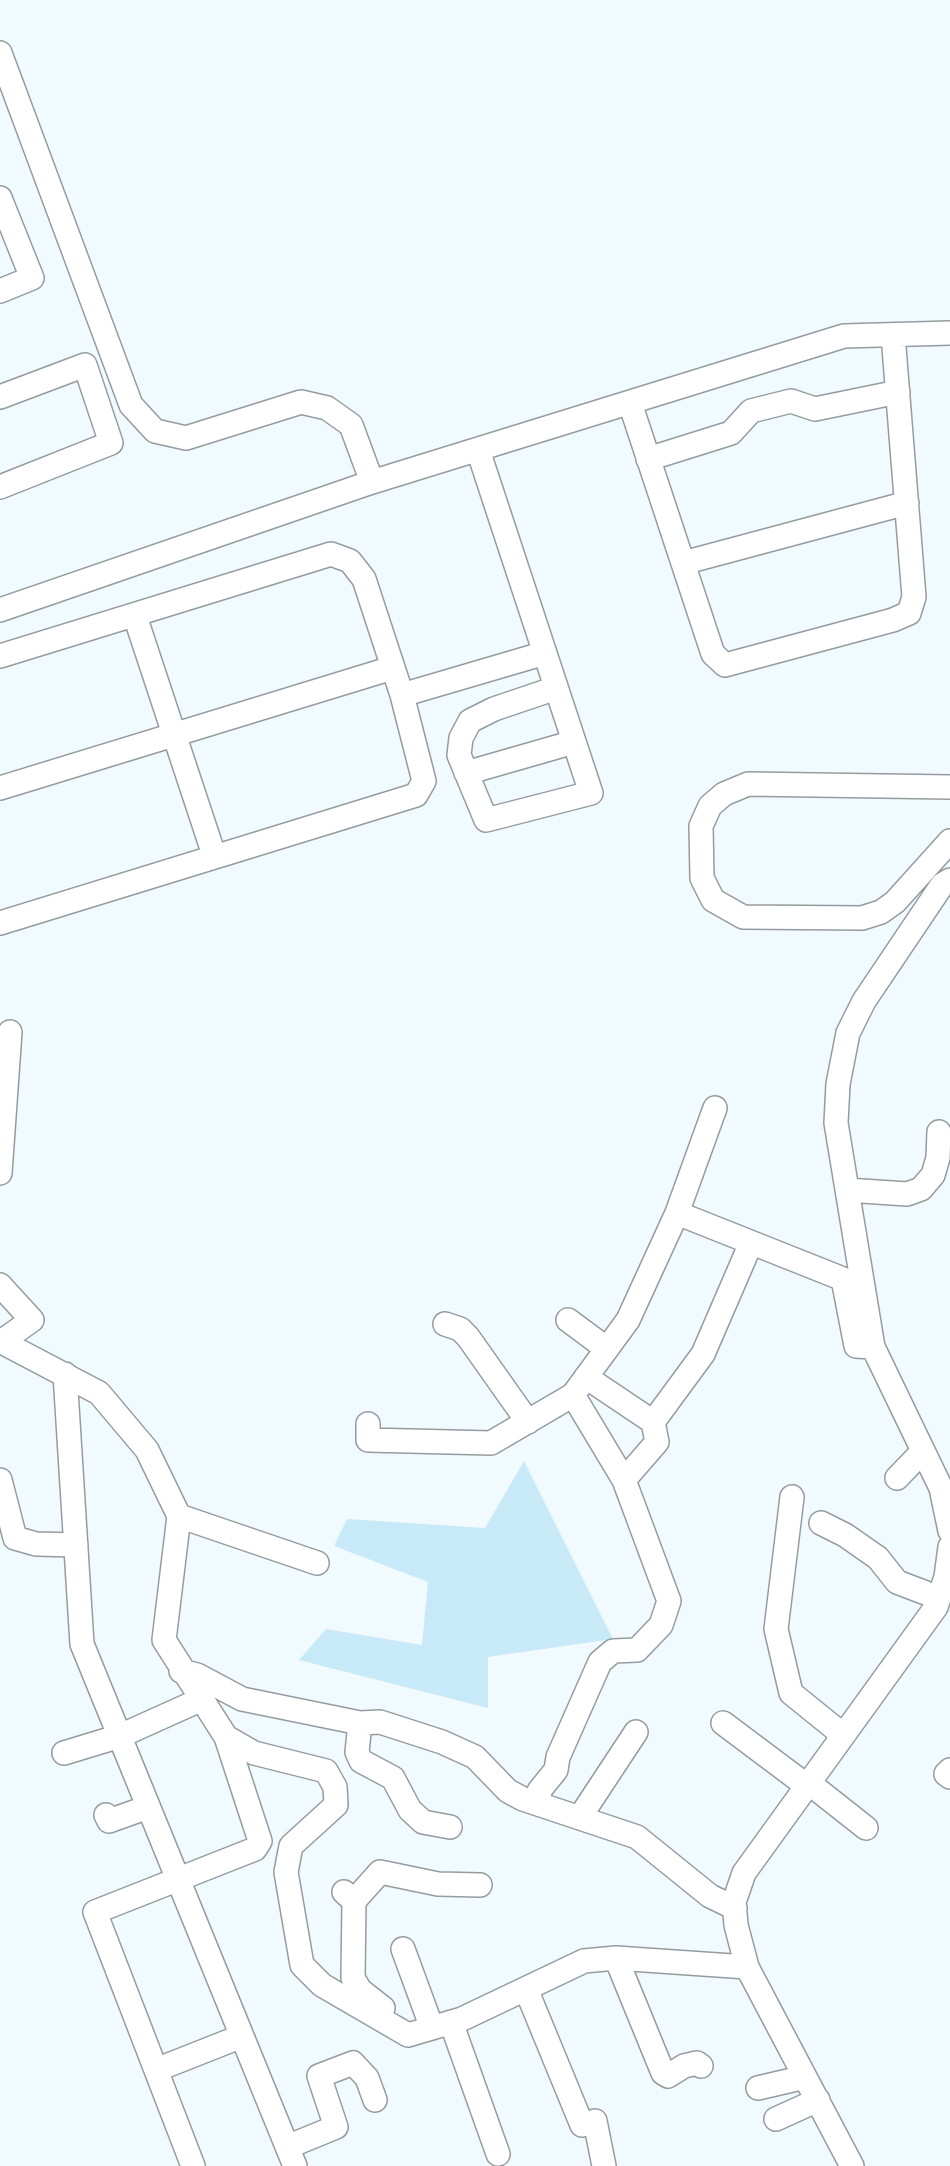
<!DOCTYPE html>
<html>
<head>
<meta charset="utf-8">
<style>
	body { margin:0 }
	canvas { display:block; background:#f1fafe }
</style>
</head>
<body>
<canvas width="950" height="2166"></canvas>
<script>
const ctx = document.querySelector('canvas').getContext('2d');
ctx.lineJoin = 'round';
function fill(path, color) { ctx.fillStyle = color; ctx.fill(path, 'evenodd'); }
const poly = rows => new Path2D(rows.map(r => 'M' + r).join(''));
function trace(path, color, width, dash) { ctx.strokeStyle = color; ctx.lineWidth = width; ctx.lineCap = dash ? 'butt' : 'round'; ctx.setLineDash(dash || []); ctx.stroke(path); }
fill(poly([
	[524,1461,613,1639,488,1657,488,1708,299,1660,326,1629,422,1645,428,1582,334,1546,347,1519,485,1528]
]), '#c8eaf8');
const minor = poly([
	[0,53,131,405,155,431,186,438,301,402,327,408,351,425,372,482],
	[0,198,32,278,0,291],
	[0,397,85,365,111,443,0,487],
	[630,403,713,654,725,665,893,620,909,613,914,597,893,335],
	[478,450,591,793,486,820,459,755,461,738,470,721,494,709,556,688],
	[648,459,731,433,751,411,791,401,815,409,898,392],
	[683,563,907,503],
	[0,610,372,482,844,336,950,333],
	[135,616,214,855],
	[0,656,331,554,350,561,364,579,402,695,424,781,416,795,0,923],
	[402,695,545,653],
	[466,773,574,742],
	[950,787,748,784,724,794,710,806,701,826,702,878,713,900,743,917,862,918,881,912,895,902,950,841],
	[0,788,392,668],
	[950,880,942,885,864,1001,848,1033,838,1084,836,1123,873,1347,941,1488,950,1531],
	[715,1108,677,1213,843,1279,856,1346,873,1347],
	[0,1173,10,1032],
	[847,1190,907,1194,921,1189,933,1175,938,1158,939,1132],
	[0,1285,32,1320,1,1342],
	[568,1320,607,1349],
	[445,1324,460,1329,468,1337,528,1422],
	[0,1341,99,1393,147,1450,179,1516,164,1640,226,1737,254,1753,326,1771,335,1787,336,1805,291,1846,286,1872,302,1965,322,1985,408,2035,462,2019,584,1961,616,1958,747,1967],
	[65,1374,82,1644,295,2166],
	[586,1377,653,1422,703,1354,751,1243],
	[573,1395,624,1480],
	[368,1424,368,1440,491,1443,573,1395,628,1320,677,1213],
	[897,1478,923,1451],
	[0,1480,15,1538,36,1544,76,1545],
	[792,1497,776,1629,791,1693,843,1735],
	[179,1516,317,1563],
	[821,1523,845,1535,878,1558,897,1582,939,1598],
	[181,1671,197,1675,242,1699,360,1723,380,1722,442,1742,475,1757,508,1791,523,1799,637,1837,710,1896,735,1908],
	[360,1723,357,1752,361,1761,393,1778,410,1810,423,1822,450,1827],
	[723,1723,807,1786],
	[64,1753,120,1736,200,1700],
	[950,1770,946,1774,950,1777],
	[809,1783,866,1828],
	[540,1803,539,1791,556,1770,558,1757,600,1662,613,1651,637,1650,661,1625,669,1601,624,1480,657,1442,653,1422],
	[106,1815,109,1821,148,1807],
	[580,1817,636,1732],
	[344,1892,354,1901,353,1978,360,1990,383,2008],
	[354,1901,380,1872,438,1884,480,1885],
	[403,1949,432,2028],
	[616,1958,663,2073,668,2076,684,2066,697,2063,701,2066],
	[526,1989,582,2125,595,2121,604,2166],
	[451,2022,498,2154],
	[156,2070,242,2036],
	[758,2088,805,2077],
	[776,2119,818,2100],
	[287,2147,336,2127,319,2076,353,2063,367,2078,375,2100],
	[193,2166,95,1912,255,1849,260,1841,226,1737],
	[852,2166,747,1967,736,1925,734,1902,744,1873,936,1607,946,1577,950,1547]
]);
trace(minor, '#949ca0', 26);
trace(minor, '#fff', 23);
</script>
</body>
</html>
